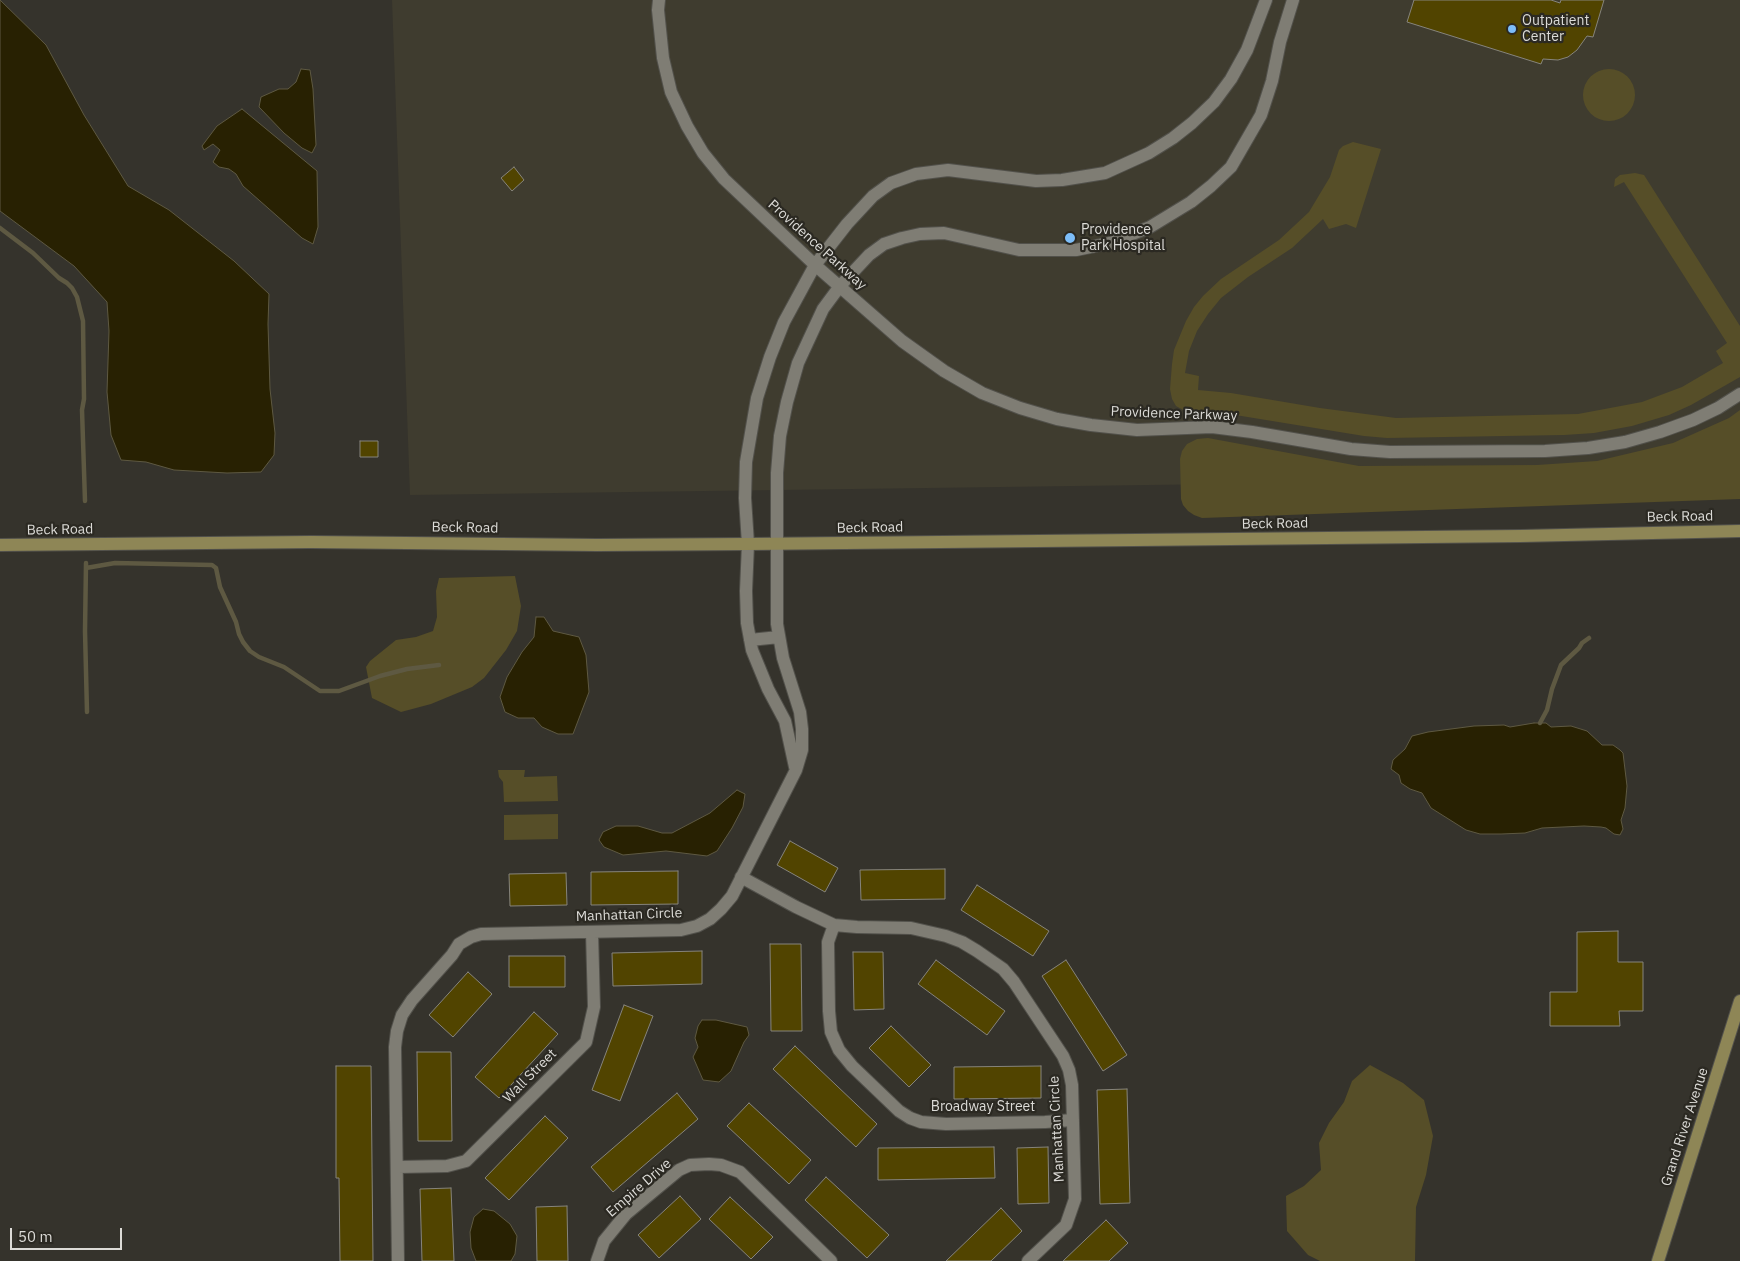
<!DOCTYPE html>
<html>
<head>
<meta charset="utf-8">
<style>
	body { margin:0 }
	#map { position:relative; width:1740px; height:1261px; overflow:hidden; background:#35332c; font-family:"IBM Plex Sans",sans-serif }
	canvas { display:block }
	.scale { position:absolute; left:10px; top:1228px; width:112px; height:22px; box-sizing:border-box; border:2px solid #dcdbd7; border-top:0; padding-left:6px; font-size:15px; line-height:18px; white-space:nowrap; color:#dcdbd7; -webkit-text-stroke:4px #2b2922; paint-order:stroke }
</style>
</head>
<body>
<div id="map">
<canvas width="1740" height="1261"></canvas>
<div class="scale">50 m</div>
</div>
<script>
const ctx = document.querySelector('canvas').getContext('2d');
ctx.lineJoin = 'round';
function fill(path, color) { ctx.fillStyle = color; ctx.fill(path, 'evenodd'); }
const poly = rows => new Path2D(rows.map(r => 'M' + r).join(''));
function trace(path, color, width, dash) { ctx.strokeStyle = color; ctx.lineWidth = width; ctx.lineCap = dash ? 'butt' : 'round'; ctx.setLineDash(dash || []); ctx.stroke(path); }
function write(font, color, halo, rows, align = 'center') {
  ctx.font = font + ' "IBM Plex Sans",sans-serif'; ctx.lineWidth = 4.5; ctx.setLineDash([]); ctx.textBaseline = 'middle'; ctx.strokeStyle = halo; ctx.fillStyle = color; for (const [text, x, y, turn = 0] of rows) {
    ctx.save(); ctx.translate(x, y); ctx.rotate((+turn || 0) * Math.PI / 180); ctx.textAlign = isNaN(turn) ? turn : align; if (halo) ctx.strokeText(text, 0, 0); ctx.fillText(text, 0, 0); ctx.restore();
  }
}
fill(poly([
	[392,0,1740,0,1740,477,410,495]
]), '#3f3c2f');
fill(poly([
	'1583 95a26 26 0 1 1 52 0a26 26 0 1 1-52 0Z',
	[1353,142,1381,149,1356,228,1346,224,1329,229,1323,219,1292,248,1248,277,1221,298,1208,314,1197,331,1189,351,1185,373,1199,376,1198,390,1231,393,1320,408,1396,418,1578,414,1642,402,1682,387,1723,363,1716,351,1727,343,1624,182,1614,187,1615,179,1620,175,1635,173,1644,175,1740,326,1740,377,1691,405,1669,415,1632,426,1594,433,1564,435,1387,438,1364,436,1217,412,1185,411,1176,406,1172,399,1170,389,1172,364,1174,350,1186,321,1194,307,1203,296,1221,279,1279,240,1309,212,1330,177,1339,150,1343,146],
	[1740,410,1740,499,1202,518,1194,515,1188,511,1183,505,1181,499,1180,459,1182,451,1187,444,1197,439,1208,438,1359,466,1537,465,1597,461,1673,443,1729,418],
	[515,576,521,606,517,631,506,650,484,678,472,687,431,704,401,712,372,698,366,667,370,661,396,640,416,637,433,631,437,617,436,591,439,578],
	[498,770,525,770,524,777,557,776,558,801,504,802,503,782,499,777],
	[558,814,558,839,504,840,504,815],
	[1370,1065,1403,1083,1424,1100,1433,1136,1426,1175,1416,1207,1415,1261,1320,1261,1308,1255,1287,1231,1286,1196,1304,1186,1321,1170,1319,1143,1329,1123,1344,1102,1352,1081]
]), '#564e28');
const water = poly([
	[0,0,46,45,84,115,128,186,169,210,234,261,269,294,268,324,270,389,275,433,274,455,261,472,227,473,174,470,146,462,121,460,111,435,107,392,109,331,107,302,74,266,0,211,0,0],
	[301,69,310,70,313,89,316,145,312,153,302,148,284,133,259,107,261,97,279,89,288,89,296,82,301,69],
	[242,109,317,171,318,227,313,244,302,238,243,186,236,174,229,169,219,167,213,162,220,150,213,144,204,150,202,146,217,126,242,109],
	[536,617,544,617,553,631,579,637,586,655,589,692,573,734,558,734,542,727,534,718,518,718,505,712,500,697,507,677,522,652,534,637,536,617],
	[1534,723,1546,723,1551,727,1571,726,1587,731,1602,745,1613,745,1620,750,1623,753,1627,786,1625,808,1621,820,1623,829,1620,835,1614,834,1606,828,1601,827,1584,826,1542,828,1525,833,1501,834,1480,834,1466,830,1431,808,1422,793,1410,789,1401,783,1399,775,1391,769,1393,760,1405,749,1412,736,1428,732,1474,726,1504,725,1510,727,1534,723],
	[737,790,745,794,743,807,732,828,717,851,707,856,666,851,623,855,604,847,599,840,603,832,616,826,638,826,662,833,672,833,710,813,737,790],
	[702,1020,716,1020,747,1027,749,1035,744,1042,731,1071,719,1082,703,1080,693,1057,698,1047,695,1038,698,1026,702,1020],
	[483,1209,494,1211,510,1224,517,1236,515,1254,511,1261,476,1261,471,1248,470,1232,474,1217,483,1209]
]);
fill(water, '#282102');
trace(water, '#5e5942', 1);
trace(poly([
	[0,228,33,253,59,278,67,283,72,288,77,297,83,321,84,399,82,410,85,501],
	[86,563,85,631,87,712],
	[86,568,115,563,212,565,216,568,220,587,236,622,239,634,243,642,250,651,259,657,284,667,320,691,339,691,380,676,407,669,439,665],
	[1540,723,1547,710,1552,689,1561,665,1579,648,1582,643,1589,638]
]), '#5e5942', 4.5);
const building = poly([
	[1414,0,1551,0,1560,3,1561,0,1604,0,1593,37,1587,36,1577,50,1568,57,1558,60,1543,59,1541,64,1407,22,1414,0],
	[514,167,524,180,512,191,501,178,514,167],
	[360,441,378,441,378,457,360,457,360,441],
	[790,841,838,868,825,892,777,865,790,841],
	[945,869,945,899,861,900,860,870,945,869],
	[678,871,678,904,591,905,591,872,678,871],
	[566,873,567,905,510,906,509,874,566,873],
	[977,885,1049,931,1033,956,961,910,977,885],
	[1618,931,1618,962,1643,962,1643,1011,1619,1011,1620,1026,1550,1026,1550,992,1577,992,1577,932,1618,931],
	[770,944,801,944,802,1031,771,1031,770,944],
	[702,951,702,984,613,986,612,953,702,951],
	[853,952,883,952,884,1009,854,1010,853,952],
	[509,956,565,956,565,987,509,987,509,956],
	[936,960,1005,1011,987,1035,918,984,936,960],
	[1066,960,1127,1055,1103,1071,1042,976,1066,960],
	[468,972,492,994,453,1037,429,1015,468,972],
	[624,1005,653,1016,620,1101,592,1090,624,1005],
	[534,1012,558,1034,499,1098,475,1077,534,1012],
	[891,1026,931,1065,909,1087,869,1048,891,1026],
	[795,1046,877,1124,856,1147,773,1069,795,1046],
	[417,1052,451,1052,452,1141,418,1141,417,1052],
	[336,1066,371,1066,373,1261,340,1261,339,1178,336,1178,336,1066],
	[1041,1066,1041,1098,954,1099,954,1067,1041,1066],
	[1127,1089,1130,1203,1100,1204,1097,1090,1127,1089],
	[677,1093,698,1119,613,1192,591,1167,677,1093],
	[749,1103,811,1160,789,1184,727,1126,749,1103],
	[545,1116,568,1138,509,1200,485,1178,545,1116],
	[994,1147,995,1178,878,1180,878,1148,994,1147],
	[1048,1147,1049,1203,1018,1204,1017,1148,1048,1147],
	[826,1177,889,1235,867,1258,805,1200,826,1177],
	[451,1188,454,1261,422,1261,420,1189,451,1188],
	[680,1196,701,1219,659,1258,638,1235,680,1196],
	[730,1197,773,1237,751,1259,709,1219,730,1197],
	[567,1206,568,1261,537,1261,536,1207,567,1206],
	[1001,1208,1022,1231,991,1261,946,1261,1001,1208],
	[1106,1220,1128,1243,1109,1261,1063,1261,1106,1220]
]);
fill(building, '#514400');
trace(building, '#86847c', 1);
const street = poly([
	[659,0,658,10,663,58,671,92,687,126,703,153,724,179,815,265,902,341,944,371,982,393,1020,408,1057,419,1091,425,1137,430,1212,427,1252,432,1351,449,1390,452,1545,451,1588,448,1625,442,1660,432,1693,420,1718,408,1740,394],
	[750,640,779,637],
	[795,767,785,721,768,689,752,650,747,623,746,591,748,544,745,498,746,462,757,398,770,357,784,322,815,265,847,224,873,196,891,183,916,174,948,170,1036,181,1062,180,1105,173,1149,153,1173,138,1192,123,1214,102,1231,79,1247,50,1266,0],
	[741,877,796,907,834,925,857,927,911,928,946,936,962,942,977,951,1003,969,1014,982,1063,1056,1069,1070,1072,1085,1075,1199,1066,1225,1028,1261],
	[834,925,828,942,829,1011,831,1032,839,1050,852,1066,899,1111,910,1118,921,1122,946,1124,1045,1122,1073,1120],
	[398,1167,447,1166,466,1161,586,1042,594,1007,592,932],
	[398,1261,395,1047,397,1031,402,1015,412,1000,452,955,459,944,471,937,481,934,681,930,697,926,710,919,721,909,732,896,796,770,802,750,802,729,800,712,783,658,777,624,777,473,780,436,787,402,798,363,823,309,840,286,869,255,884,244,902,238,920,234,944,233,1019,250,1076,250,1110,243,1150,227,1191,202,1211,186,1231,167,1261,115,1272,81,1280,42,1293,0],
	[597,1261,604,1241,626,1214,679,1170,690,1165,709,1164,721,1165,740,1172,831,1261]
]);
const secondary = poly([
	[0,545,311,542,597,545,748,544,1521,536,1740,531],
	[1658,1261,1740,1001]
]);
trace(street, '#52514b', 14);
trace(secondary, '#52514b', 14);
trace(street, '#7f7d74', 12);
trace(secondary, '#8e8656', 12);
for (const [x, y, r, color] of [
	[1512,29,5,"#7dbef9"],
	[1070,238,6,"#7dbef9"]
]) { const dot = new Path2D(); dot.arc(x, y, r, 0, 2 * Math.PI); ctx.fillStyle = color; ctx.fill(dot); trace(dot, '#2b2922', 2); }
write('14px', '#dcdbd7', '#2b2922', [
	["Outpatient",1522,21],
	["Center",1522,37],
	["Providence",1081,230],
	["Park Hospital",1081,246]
], 'left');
write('14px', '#dcdbd7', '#2b2922', [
	["Providence Parkway",817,245,42],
	["Providence Parkway",1174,414,2],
	["Beck Road",1680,517,-1],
	["Beck Road",1275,524,-1],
	["Beck Road",465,528,1],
	["Beck Road",870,528,-1],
	["Beck Road",60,530,-1],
	["Manhattan Circle",629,915,-2],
	["Wall Street",530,1076,-45],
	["Broadway Street",983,1107],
	["Grand River Avenue",1685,1127,-72],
	["Manhattan Circle",1057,1129,-93],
	["Empire Drive",639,1188,-41]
]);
</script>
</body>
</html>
